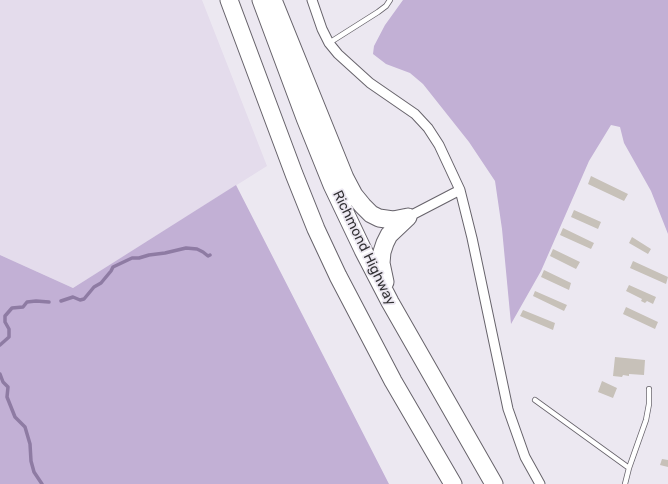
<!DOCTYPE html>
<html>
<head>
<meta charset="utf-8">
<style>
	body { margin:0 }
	canvas { display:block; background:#ece8f1 }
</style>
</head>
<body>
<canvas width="668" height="484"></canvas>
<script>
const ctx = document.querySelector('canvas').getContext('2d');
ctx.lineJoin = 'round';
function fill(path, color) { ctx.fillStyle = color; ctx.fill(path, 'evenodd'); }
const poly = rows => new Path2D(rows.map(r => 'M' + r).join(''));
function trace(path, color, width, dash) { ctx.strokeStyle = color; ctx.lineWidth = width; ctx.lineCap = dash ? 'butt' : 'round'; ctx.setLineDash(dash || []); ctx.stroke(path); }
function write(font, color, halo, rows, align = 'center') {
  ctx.font = font + ' Rubik,sans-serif'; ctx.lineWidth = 3.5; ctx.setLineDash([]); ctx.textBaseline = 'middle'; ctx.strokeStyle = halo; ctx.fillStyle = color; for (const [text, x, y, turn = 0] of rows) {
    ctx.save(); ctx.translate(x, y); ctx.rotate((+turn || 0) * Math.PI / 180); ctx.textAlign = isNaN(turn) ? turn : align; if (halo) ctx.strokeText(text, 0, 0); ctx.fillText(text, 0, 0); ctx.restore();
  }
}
fill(poly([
	[0,0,202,0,267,166,73,288,0,255]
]), '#e4dcec');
fill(poly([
	[403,0,668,0,668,234,651,191,624,143,620,127,611,125,589,161,541,271,511,324,502,229,495,181,469,142,423,84,410,73,386,64,373,54,374,46,385,25],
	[236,185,389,484,0,484,0,255,73,288]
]), '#c2b0d5');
trace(poly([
	[61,301,73,297,80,300,84,299,94,287,101,283,111,271,113,267,132,258,139,258,149,255,165,253,186,248,197,249,203,252,208,256,210,255],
	[0,345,9,337,9,329,5,322,5,316,12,308,23,307,27,302,36,301,49,302],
	[0,374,3,382,8,387,7,397,15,417,25,427,30,444,31,461,34,472,42,484]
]), '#8e7ba3', 3.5);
fill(poly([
	[591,176,628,194,624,201,588,184],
	[574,210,601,222,598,229,571,217],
	[563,228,594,243,591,249,560,235],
	[632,237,651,249,648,254,629,243],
	[553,249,580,262,576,269,550,256],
	[633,261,668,277,666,284,630,268],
	[544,270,571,283,569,290,541,277],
	[629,285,656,297,653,304,647,301,645,303,641,301,642,299,626,291],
	[535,291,567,305,564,311,533,296],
	[626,307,658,322,655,329,623,314],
	[523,310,555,323,553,330,520,316],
	[615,357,645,360,644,375,629,374,629,376,623,375,622,377,613,376],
	[602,381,617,388,613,398,598,392],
	[662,459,668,460,668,467,660,465]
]), '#c7c1b9');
const lane = poly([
	[329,43,378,12,386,6,390,0],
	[535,400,629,468],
	[625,484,629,468,646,420,649,404,649,389]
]);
const street = poly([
	[312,0,322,29,329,43,338,54,370,83,415,114,428,128,439,145,460,190,472,238,508,409,525,457,540,484],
	[408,217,460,190]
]);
const highway = poly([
	[229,0,294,174,316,229,338,276,393,381,453,484],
	[261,0,305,118,332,185,363,250,390,302,494,484],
	[273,0,345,178,354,195,363,206,371,214,379,218,393,220,408,217],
	[385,282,381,263,382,252,385,243,389,235,408,217]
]);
trace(lane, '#67636b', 6);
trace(street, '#67636b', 11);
trace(highway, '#67636b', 19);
trace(lane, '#fff', 4.5);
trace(street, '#fff', 9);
trace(highway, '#fff', 17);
write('14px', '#333235', '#ece8f1', [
	["Richmond Highway",364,248,64]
]);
</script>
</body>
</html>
